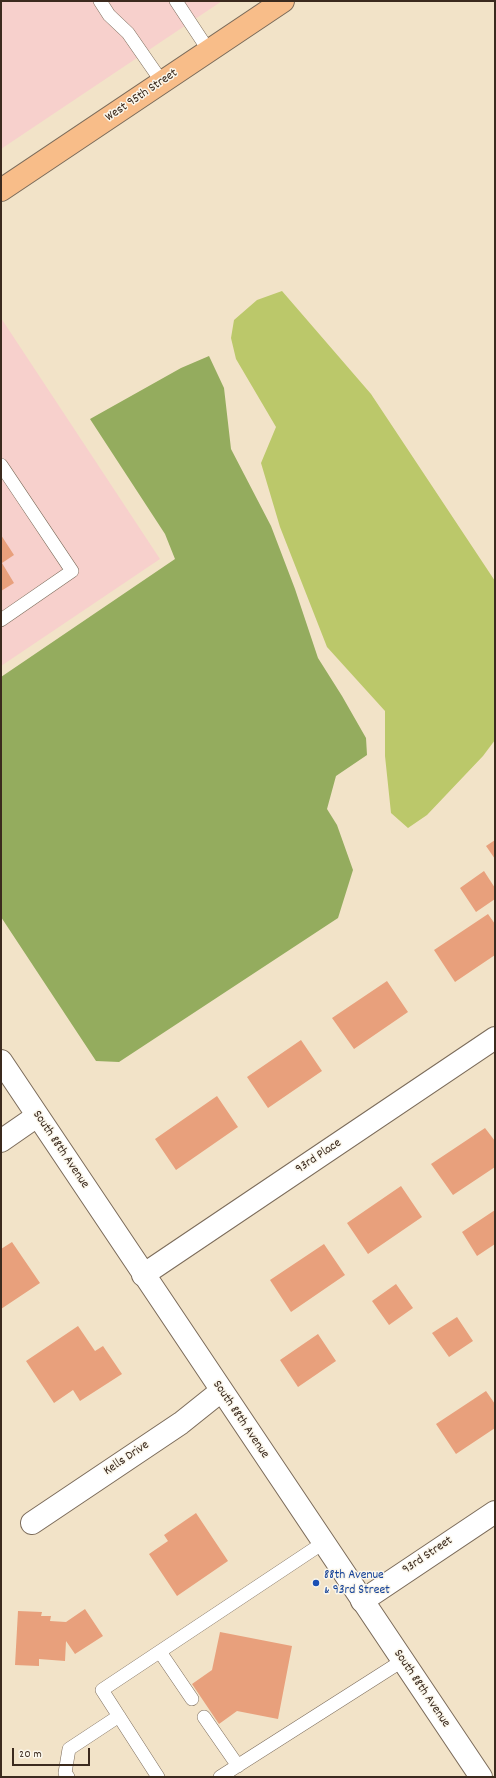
<!DOCTYPE html>
<html>
<head>
<meta charset="utf-8">
<style>
	body { margin:0 }
	#map { position:relative; width:496px; height:1778px; overflow:hidden; background:#f2e3c8; font-family:Dekko,sans-serif }
	canvas { display:block }
	.frame { position:absolute; inset:0; border:2px solid #3b2a1e; pointer-events:none }
	.scale { position:absolute; left:12px; top:1748px; width:78px; height:18px; box-sizing:border-box; border:2px solid #3b2a1e; border-top:0; padding-left:5px; font-size:12px; line-height:14px; white-space:nowrap; color:#3b2a1e; -webkit-text-stroke:3px #fbf7ec; paint-order:stroke }
</style>
</head>
<body>
<div id="map">
<canvas width="496" height="1778"></canvas>
<div class="frame"></div>
<div class="scale">20 m</div>
</div>
<script>
const ctx = document.querySelector('canvas').getContext('2d');
ctx.lineJoin = 'round';
function fill(path, color) { ctx.fillStyle = color; ctx.fill(path, 'evenodd'); }
const poly = rows => new Path2D(rows.map(r => 'M' + r).join(''));
function trace(path, color, width, dash) { ctx.strokeStyle = color; ctx.lineWidth = width; ctx.lineCap = dash ? 'butt' : 'round'; ctx.setLineDash(dash || []); ctx.stroke(path); }
function write(font, color, halo, rows, align = 'center') {
  ctx.font = font + ' Dekko,sans-serif'; ctx.lineWidth = 3; ctx.setLineDash([]); ctx.textBaseline = 'middle'; ctx.strokeStyle = halo; ctx.fillStyle = color; for (const [text, x, y, turn = 0] of rows) {
    ctx.save(); ctx.translate(x, y); ctx.rotate((+turn || 0) * Math.PI / 180); ctx.textAlign = isNaN(turn) ? turn : align; if (halo) ctx.strokeText(text, 0, 0); ctx.fillText(text, 0, 0); ctx.restore();
  }
}
fill(poly([
	[1,1,222,1,1,149],
	[1,318,160,559,1,666]
]), '#f7d0cc');
fill(poly([
	[282,291,371,394,495,581,495,740,483,756,427,815,408,828,391,813,385,756,385,711,327,647,280,527,261,463,276,427,236,359,231,338,234,320,257,300]
]), '#bbc86a');
fill(poly([
	[209,356,224,388,231,449,271,526,295,589,318,658,342,696,366,738,367,755,336,776,327,809,337,825,353,870,338,918,119,1062,96,1061,1,917,1,677,175,559,165,534,90,419,181,368]
]), '#94ac5e');
fill(poly([
	[1,535,14,555,2,563,14,583,1,591],
	[495,840,495,859,486,846],
	[484,871,495,888,495,899,476,912,460,888],
	[488,914,495,924,495,955,455,982,434,950],
	[387,981,408,1012,354,1049,332,1018],
	[301,1040,322,1071,268,1108,247,1077],
	[217,1096,238,1127,176,1170,155,1139],
	[485,1128,495,1141,495,1167,453,1195,431,1164],
	[401,1186,422,1217,368,1254,347,1223],
	[495,1210,495,1244,477,1256,462,1232],
	[12,1242,40,1283,1,1309,1,1249],
	[324,1244,345,1275,291,1312,270,1280],
	[396,1284,413,1308,389,1325,372,1301],
	[457,1317,473,1341,449,1357,432,1333],
	[78,1326,95,1351,103,1346,122,1374,80,1401,73,1390,54,1403,26,1361],
	[318,1334,336,1361,298,1387,280,1360],
	[486,1391,495,1404,495,1428,456,1454,436,1424],
	[196,1513,228,1561,177,1596,149,1554,168,1541,164,1535],
	[85,1609,103,1636,75,1654,66,1641,65,1661,39,1659,39,1666,15,1665,18,1611,42,1612,41,1616,51,1616,50,1621,66,1622],
	[220,1632,292,1646,278,1719,237,1711,219,1724,192,1684,212,1670]
]), '#e8a07c');
const service = poly([
	[100,1,109,15,128,33,162,82],
	[176,1,209,51],
	[1,465,72,571,1,620],
	[160,1652,192,1699],
	[204,1717,238,1766],
	[68,1777,65,1773,69,1749,119,1716],
	[158,1777,102,1690,323,1543],
	[220,1777,402,1661]
]);
const minor = poly([
	[1,1141,37,1116],
	[143,1275,495,1038],
	[32,1523,181,1423,221,1391],
	[362,1601,495,1512]
]);
const tertiary = poly([
	[1,1061,481,1777]
]);
const primary = poly([
	[1,190,283,1]
]);
trace(service, '#7b6b5a', 14);
trace(minor, '#7b6b5a', 24);
trace(tertiary, '#7b6b5a', 24);
trace(primary, '#7b6b5a', 24);
trace(service, '#fff', 13);
trace(minor, '#fff', 22);
trace(tertiary, '#fff', 22);
trace(primary, '#f8bd89', 22);
for (const [x, y, r, color] of [
	[316,1583,4,"#1a4fb4"]
]) { const dot = new Path2D(); dot.arc(x, y, r, 0, 2 * Math.PI); ctx.fillStyle = color; ctx.fill(dot); trace(dot, '#fbf7ec', 1.5); }
write('13px', '#3b2a1e', '#fbf7ec', [
	["West 95th Street",142,96,-34],
	["South 88th Avenue",60,1150,56],
	["93rd Place",319,1157,-34],
	["South 88th Avenue",240,1420,56],
	["Kells Drive",127,1459,-34],
	["93rd Street",428,1556,-34],
	["South 88th Avenue",421,1689,56]
]);
write('13px', '#164399', '#fbf7ec', [
	["88th Avenue",324,1576],
	["& 93rd Street",324,1591]
], 'left');
</script>
</body>
</html>
